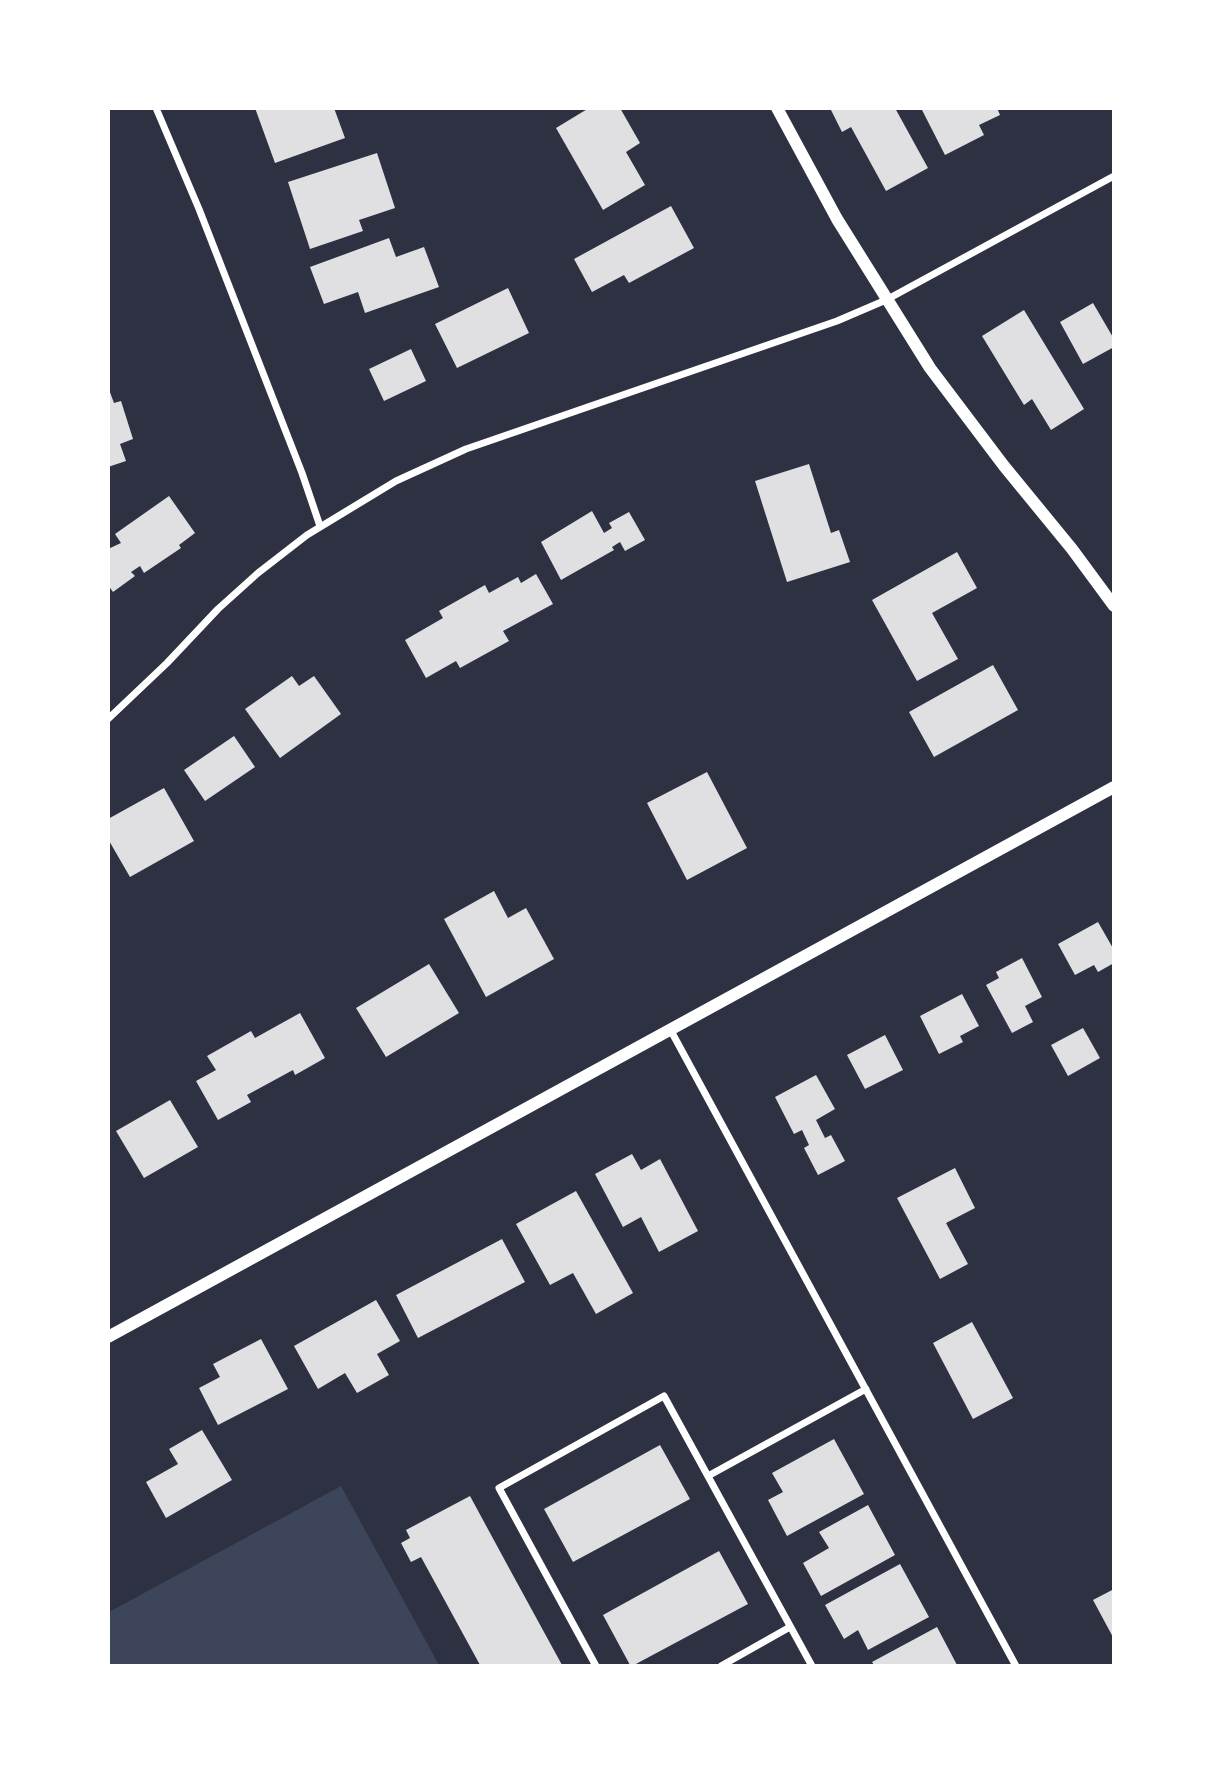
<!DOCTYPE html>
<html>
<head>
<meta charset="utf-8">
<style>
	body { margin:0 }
	#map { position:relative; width:1222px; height:1774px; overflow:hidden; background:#2d3142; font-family:"PT Sans",sans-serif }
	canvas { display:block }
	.frame { position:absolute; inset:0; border:110px solid #fff; pointer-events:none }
</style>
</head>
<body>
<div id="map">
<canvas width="1222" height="1774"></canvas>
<div class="frame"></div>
</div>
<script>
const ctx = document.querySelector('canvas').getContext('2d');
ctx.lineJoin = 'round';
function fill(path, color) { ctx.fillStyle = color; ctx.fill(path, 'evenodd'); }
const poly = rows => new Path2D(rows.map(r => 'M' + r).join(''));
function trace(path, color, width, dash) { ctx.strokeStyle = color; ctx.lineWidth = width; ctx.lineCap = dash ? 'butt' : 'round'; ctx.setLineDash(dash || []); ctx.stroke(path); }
fill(poly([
	[341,1486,439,1665,109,1665,109,1612]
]), '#3c4559');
fill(poly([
	[255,108,334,108,345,138,275,163],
	[589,108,620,108,640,143,626,152,645,185,603,210,556,128],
	[830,108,895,108,928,168,886,191,851,127,842,132],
	[926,108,997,108,1000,115,979,125,984,135,945,155,922,110],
	[377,153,395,208,359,220,363,231,310,249,288,182],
	[671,206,694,248,629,283,624,275,592,292,574,259],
	[389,238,396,257,424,247,439,287,365,313,358,292,324,304,310,267],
	[508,288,529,333,457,368,435,324],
	[1093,303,1114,339,1114,347,1083,364,1060,322],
	[1024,310,1084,409,1051,430,1032,399,1024,405,982,336],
	[411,349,426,381,384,401,369,369],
	[108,387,114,403,121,401,133,439,120,444,126,461,108,467],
	[809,464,831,533,839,530,850,562,787,582,755,481],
	[169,496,195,533,179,545,181,548,144,573,140,566,131,572,135,576,113,592,108,585,108,549,121,543,115,534],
	[592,511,604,533,612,528,609,523,629,512,645,540,625,551,620,542,612,547,614,550,561,580,541,542],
	[957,552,977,588,932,613,958,659,917,681,872,600],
	[536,574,553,604,503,631,509,641,460,668,456,661,426,678,405,640,443,618,439,611,485,585,489,593,518,577,521,583],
	[993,665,1018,710,934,757,909,712],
	[292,676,299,686,314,676,341,714,280,758,245,709],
	[234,736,255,767,205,801,184,770],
	[707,772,747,848,687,880,647,803],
	[164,788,194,841,130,877,108,839,108,819],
	[494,891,508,918,526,908,554,959,486,997,444,919],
	[1098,922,1114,950,1114,963,1098,972,1094,965,1075,975,1058,944],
	[1022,958,1042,997,1025,1006,1033,1022,1012,1033,986,985,999,978,996,972],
	[429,964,459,1013,386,1057,356,1008],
	[962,994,979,1026,960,1036,963,1042,939,1054,920,1016],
	[300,1013,325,1058,295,1075,293,1070,247,1095,251,1102,218,1120,196,1081,216,1070,207,1056,251,1031,255,1038],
	[1083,1028,1100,1058,1068,1076,1051,1045],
	[885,1035,903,1070,865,1089,847,1055],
	[816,1075,835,1109,816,1120,825,1138,831,1135,845,1161,818,1175,804,1148,809,1145,802,1130,794,1134,775,1097],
	[170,1100,198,1147,144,1178,116,1131],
	[632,1154,641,1170,660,1159,698,1231,659,1252,641,1217,623,1227,595,1174],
	[955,1168,975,1208,946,1223,968,1264,940,1279,897,1198],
	[576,1191,633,1293,596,1314,573,1273,550,1285,516,1224],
	[502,1239,525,1282,418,1338,396,1295],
	[376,1300,400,1341,377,1354,389,1375,357,1393,345,1373,318,1389,294,1346],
	[972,1322,1013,1398,973,1419,933,1343],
	[261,1339,288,1389,218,1425,199,1388,220,1377,213,1364],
	[202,1430,232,1480,166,1518,146,1482,178,1464,169,1449],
	[834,1439,864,1494,787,1536,768,1500,783,1492,772,1473],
	[660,1445,690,1499,573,1562,544,1509],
	[470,1496,509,1568,562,1665,480,1665,421,1557,411,1562,401,1543,410,1538,406,1530],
	[868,1505,895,1555,821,1596,803,1563,829,1548,819,1532],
	[719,1551,748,1604,634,1665,630,1665,603,1615],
	[900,1564,929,1617,868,1650,858,1630,844,1639,825,1605],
	[1114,1589,1114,1639,1093,1600],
	[937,1627,957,1665,874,1665,872,1662]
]), '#e0e0e3');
trace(poly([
	[156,108,199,209,302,473,320,526],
	[108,719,167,663,218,609,258,573,307,535,396,481,466,449,837,321,886,300,1114,176],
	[670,1029,1016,1666],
	[708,1476,866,1389],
	[596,1666,499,1488,664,1396,812,1666],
	[721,1666,790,1627]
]), '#fff', 7);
trace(poly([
	[777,108,837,219,930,368,1004,466,1072,549,1114,606],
	[108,1337,1114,787]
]), '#fff', 12);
</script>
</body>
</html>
